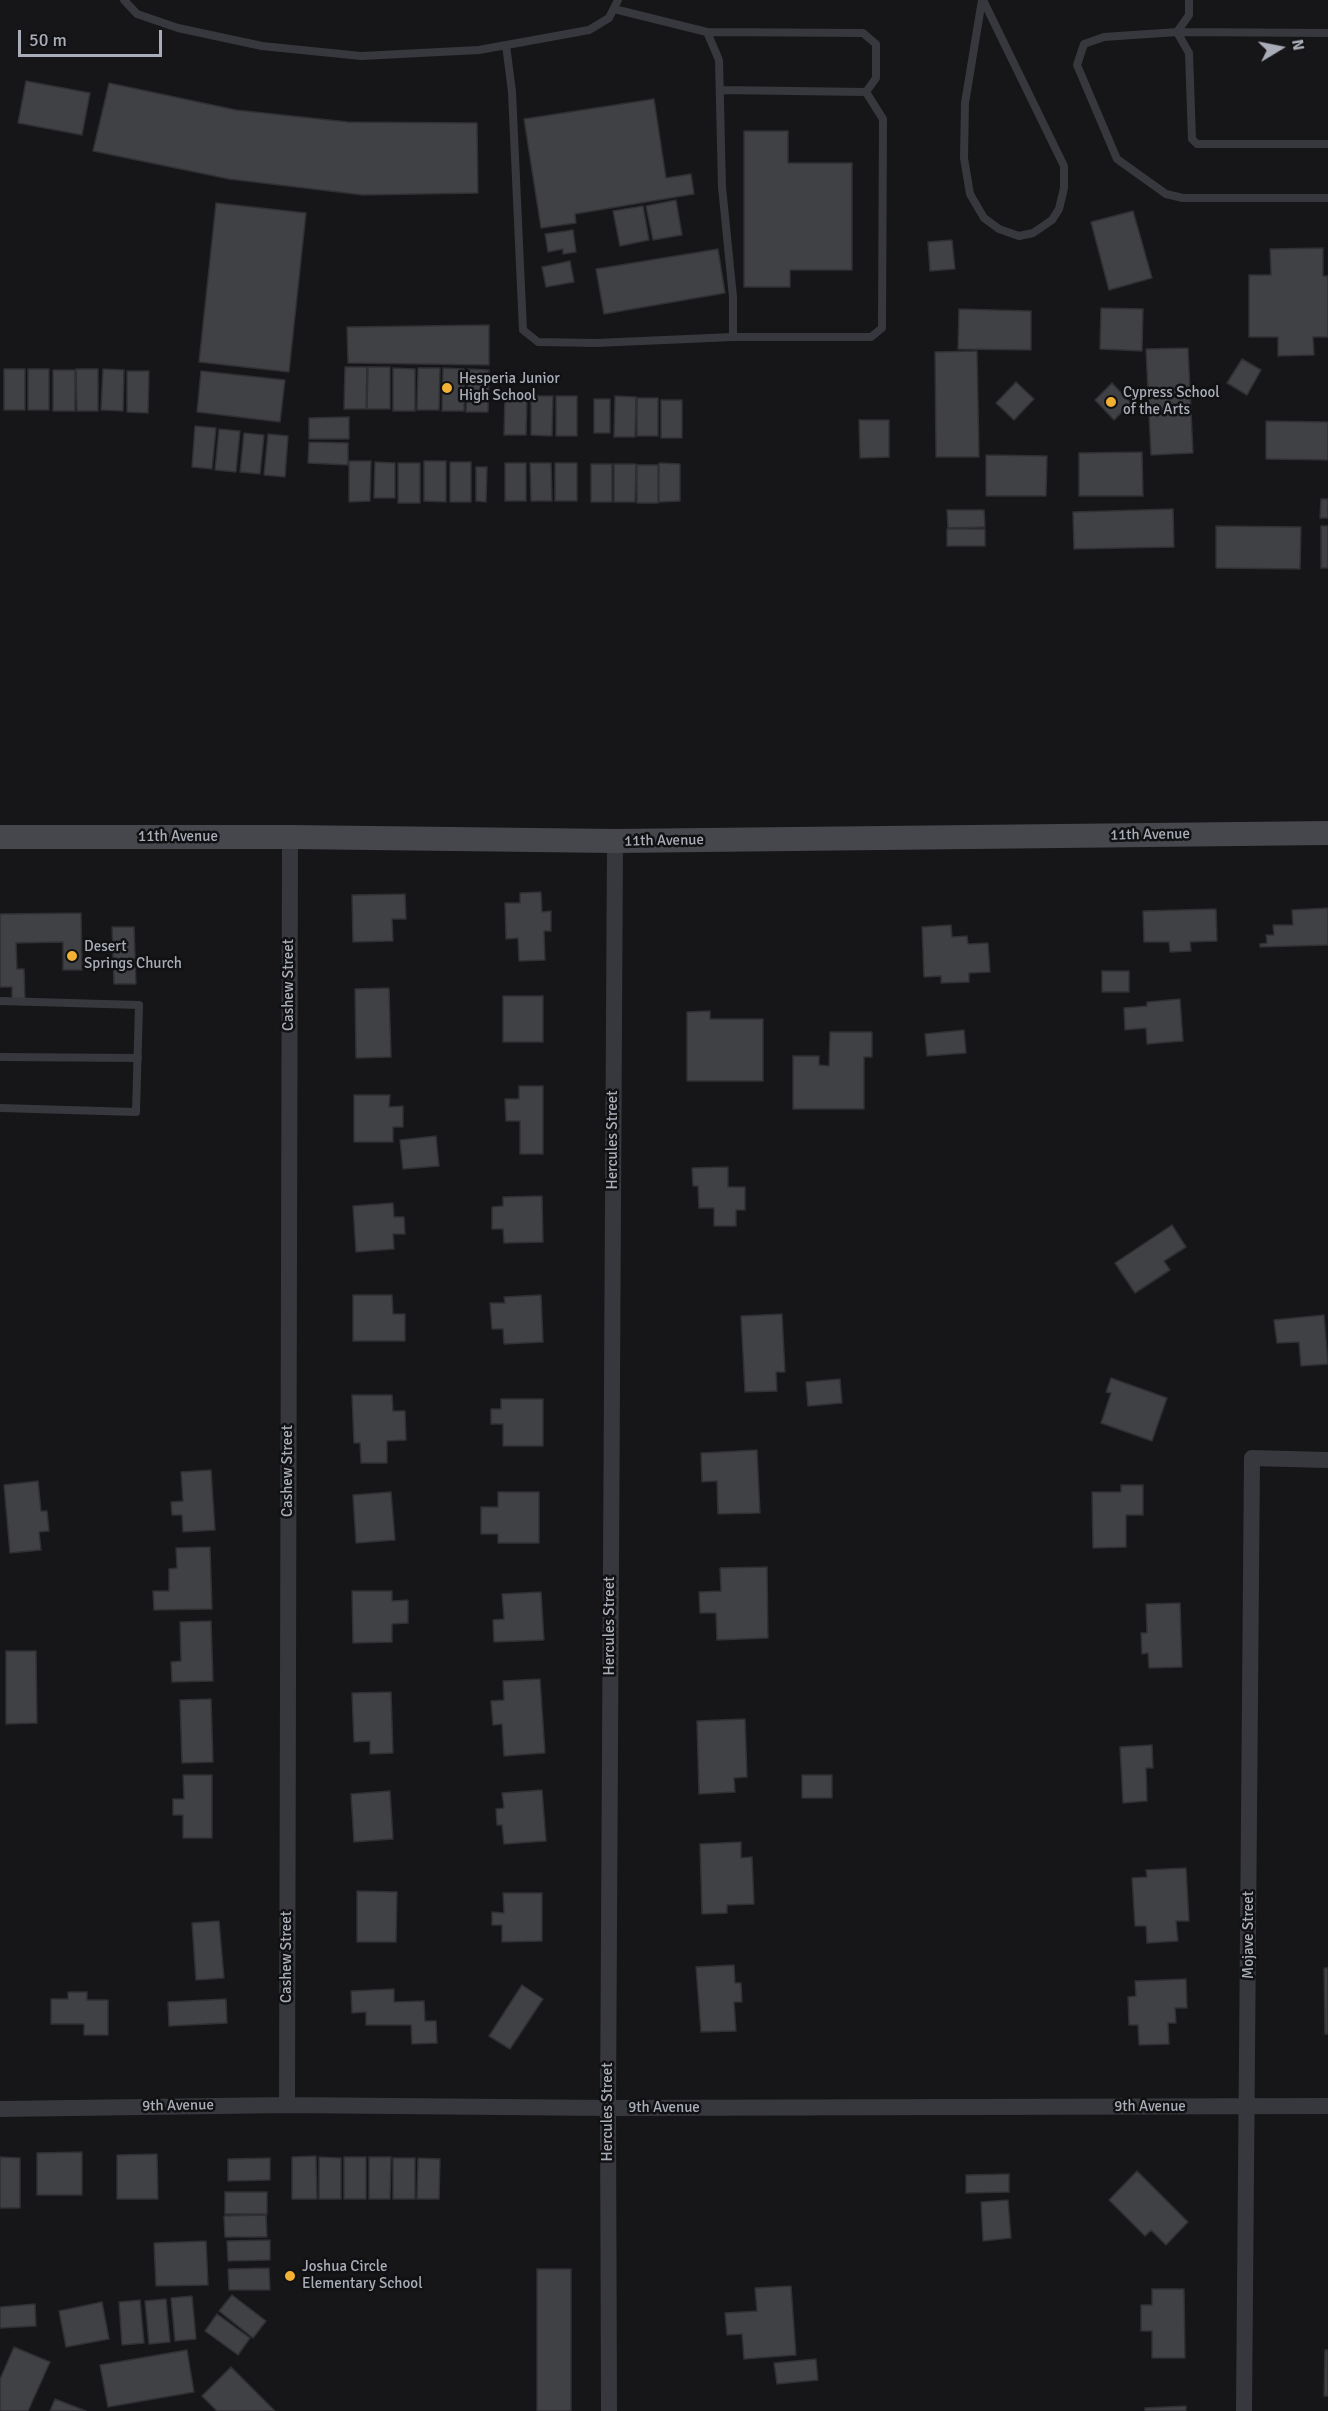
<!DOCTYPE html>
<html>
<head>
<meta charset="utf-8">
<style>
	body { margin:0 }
	#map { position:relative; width:1328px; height:2411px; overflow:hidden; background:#161618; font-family:Signika,sans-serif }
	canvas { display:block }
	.north { position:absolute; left:1250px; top:18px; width:60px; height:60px; -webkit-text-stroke:4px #111113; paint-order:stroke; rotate:80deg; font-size:16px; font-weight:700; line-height:24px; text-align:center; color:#a8adb8 }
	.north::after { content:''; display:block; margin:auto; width:21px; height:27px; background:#a8adb8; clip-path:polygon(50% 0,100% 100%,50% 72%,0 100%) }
	.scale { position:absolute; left:18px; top:30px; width:144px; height:27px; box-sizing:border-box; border:3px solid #a8adb8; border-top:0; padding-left:8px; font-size:18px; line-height:21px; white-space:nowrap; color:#a8adb8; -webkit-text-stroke:4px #111113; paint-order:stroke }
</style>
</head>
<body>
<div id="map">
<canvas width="1328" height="2411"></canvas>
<div class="north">N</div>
<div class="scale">50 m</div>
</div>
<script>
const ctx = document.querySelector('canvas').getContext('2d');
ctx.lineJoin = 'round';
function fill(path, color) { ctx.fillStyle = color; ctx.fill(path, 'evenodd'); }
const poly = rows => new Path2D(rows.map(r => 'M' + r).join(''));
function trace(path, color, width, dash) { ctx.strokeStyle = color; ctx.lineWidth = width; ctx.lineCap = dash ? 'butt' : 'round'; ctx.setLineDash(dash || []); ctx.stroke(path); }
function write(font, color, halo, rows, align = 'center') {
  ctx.font = font + ' Signika,sans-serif'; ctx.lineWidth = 5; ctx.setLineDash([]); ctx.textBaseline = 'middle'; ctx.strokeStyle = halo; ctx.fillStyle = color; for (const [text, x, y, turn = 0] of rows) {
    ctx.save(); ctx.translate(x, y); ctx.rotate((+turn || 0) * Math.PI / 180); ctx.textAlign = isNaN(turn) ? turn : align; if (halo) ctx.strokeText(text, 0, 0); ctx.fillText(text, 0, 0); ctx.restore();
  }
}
const building = poly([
	[26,81,90,93,82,135,18,123,26,81],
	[109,83,236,110,348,122,477,123,478,193,363,195,229,179,93,151,109,83],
	[654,99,666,178,691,174,694,194,575,214,576,223,541,228,524,119,654,99],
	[744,131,788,131,788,163,852,163,852,270,790,270,790,287,744,287,744,131],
	[676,200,682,235,653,240,646,206,676,200],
	[216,203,306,213,289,372,199,362,216,203],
	[643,206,649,240,620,246,613,211,643,206],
	[1133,211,1152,278,1109,290,1091,222,1133,211],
	[573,230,576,252,563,254,563,249,548,252,545,234,573,230],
	[952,240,955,269,930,271,928,242,952,240],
	[1323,248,1323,276,1328,276,1328,337,1313,337,1314,355,1278,356,1278,337,1249,337,1249,275,1271,275,1270,249,1323,248],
	[718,249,725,293,604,314,596,269,718,249],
	[570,261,574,282,546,287,542,267,570,261],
	[1101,308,1143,309,1142,351,1100,349,1101,308],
	[959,309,1031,311,1031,350,958,349,959,309],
	[489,325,489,365,348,363,347,327,489,325],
	[1188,348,1193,453,1151,455,1146,349,1188,348],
	[977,351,979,457,936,457,935,352,977,351],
	[1242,359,1261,370,1247,395,1227,383,1242,359],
	[345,367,367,367,366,409,344,409,345,367],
	[368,367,390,367,390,409,367,409,368,367],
	[393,368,415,369,415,411,393,411,393,368],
	[418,368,440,368,439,410,417,410,418,368],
	[443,368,464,369,464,411,442,411,443,368],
	[4,369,25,369,25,410,4,410,4,369],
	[28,369,49,369,49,410,28,410,28,369],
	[76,369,98,369,98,411,77,411,76,369],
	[103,369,124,370,123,411,101,410,103,369],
	[468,369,489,370,488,412,466,412,468,369],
	[53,370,75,370,75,411,53,411,53,370],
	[127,371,149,371,148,413,127,412,127,371],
	[201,371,285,380,280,422,197,412,201,371],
	[1016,382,1034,399,1014,420,996,403,1016,382],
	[1112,383,1131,403,1114,420,1095,400,1112,383],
	[505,396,527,396,526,435,504,435,505,396],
	[531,396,553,396,552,436,531,435,531,396],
	[556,396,577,396,577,436,556,436,556,396],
	[615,396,636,397,635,437,614,437,615,396],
	[637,398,658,398,658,436,637,436,637,398],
	[594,399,610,399,610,433,594,433,594,399],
	[661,400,682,400,682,438,661,438,661,400],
	[349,417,349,439,309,439,309,418,349,417],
	[859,420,889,420,889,457,860,458,859,420],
	[1266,421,1328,422,1328,460,1266,459,1266,421],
	[195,426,216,428,212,469,192,467,195,426],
	[219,429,240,431,236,472,215,470,219,429],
	[244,433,264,435,260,474,240,472,244,433],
	[268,434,288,436,285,477,264,475,268,434],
	[309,442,348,443,348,465,308,463,309,442],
	[1142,452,1143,496,1079,496,1079,453,1142,452],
	[986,455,1047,456,1046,496,986,496,986,455],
	[349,461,371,461,370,501,349,502,349,461],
	[424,461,446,461,446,502,424,501,424,461],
	[375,462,395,463,395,498,374,498,375,462],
	[450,462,471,462,471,502,450,502,450,462],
	[398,463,420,463,420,503,398,503,398,463],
	[505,463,526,463,526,501,505,501,505,463],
	[530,463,551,463,552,501,531,501,530,463],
	[555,463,577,463,577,501,555,501,555,463],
	[659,463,680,464,680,501,659,502,659,463],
	[591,464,612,464,612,502,591,502,591,464],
	[614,464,636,464,635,502,614,502,614,464],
	[637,465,658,465,658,503,637,503,637,465],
	[476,467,487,467,486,502,476,501,476,467],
	[1321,499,1328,499,1328,518,1320,518,1321,499],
	[1173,509,1174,547,1074,549,1073,512,1173,509],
	[947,510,984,510,985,527,948,528,947,510],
	[1216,526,1301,527,1300,569,1216,568,1216,526],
	[1321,526,1328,526,1328,568,1321,568,1321,526],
	[947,529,985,529,985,546,947,546,947,529],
	[541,892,542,912,551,911,551,931,544,931,545,960,519,961,518,938,506,939,505,903,520,903,520,893,541,892],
	[405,894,406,919,392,919,393,941,353,942,352,895,405,894],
	[1328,908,1328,945,1260,947,1260,944,1267,943,1266,935,1274,935,1273,925,1293,925,1292,910,1328,908],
	[1216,909,1217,941,1190,942,1191,951,1170,952,1169,942,1144,942,1143,911,1216,909],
	[81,913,82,970,63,970,63,942,16,943,17,969,24,969,25,999,12,999,12,987,0,987,0,914,81,913],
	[951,925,952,937,967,936,968,944,988,943,990,972,969,973,969,982,941,983,941,976,924,977,922,927,951,925],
	[112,927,134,927,136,984,114,984,112,927],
	[1102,971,1129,971,1129,992,1102,992,1102,971],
	[389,988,391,1057,356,1058,355,989,389,988],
	[503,996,543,996,543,1042,503,1042,503,996],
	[1180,999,1183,1041,1147,1044,1146,1028,1125,1030,1124,1008,1147,1006,1147,1002,1180,999],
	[710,1011,710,1019,763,1019,763,1081,687,1081,687,1012,710,1011],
	[964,1030,966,1053,927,1056,925,1034,964,1030],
	[830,1032,872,1032,872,1057,864,1057,864,1109,793,1109,793,1056,819,1056,819,1065,829,1066,830,1032],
	[519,1086,543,1086,543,1154,520,1154,520,1121,506,1121,505,1099,519,1099,519,1086],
	[354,1095,390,1095,389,1107,403,1106,403,1127,393,1127,393,1142,354,1142,354,1095],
	[436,1136,439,1166,403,1169,400,1140,436,1136],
	[728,1167,728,1187,745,1187,745,1210,736,1210,736,1226,714,1226,714,1208,699,1208,698,1186,693,1186,692,1168,728,1167],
	[542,1196,543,1242,504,1243,503,1229,492,1229,492,1207,503,1206,503,1197,542,1196],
	[393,1203,394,1217,404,1217,405,1234,393,1234,394,1249,356,1252,353,1206,393,1203],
	[1172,1225,1186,1247,1164,1261,1170,1270,1135,1293,1115,1263,1172,1225],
	[353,1295,392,1295,393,1314,405,1314,405,1341,353,1341,353,1295],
	[541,1295,543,1342,504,1344,503,1329,492,1329,490,1303,505,1303,504,1297,541,1295],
	[782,1314,785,1372,776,1372,777,1391,745,1392,741,1316,782,1314],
	[1324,1315,1328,1364,1301,1366,1299,1342,1277,1343,1274,1320,1324,1315],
	[1111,1378,1167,1398,1152,1441,1101,1423,1111,1393,1106,1392,1111,1378],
	[840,1379,842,1403,808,1406,806,1382,840,1379],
	[352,1395,392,1395,393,1411,405,1411,406,1440,387,1441,387,1463,361,1463,360,1443,354,1443,352,1395],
	[501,1399,543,1399,543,1446,503,1446,503,1424,491,1424,491,1409,501,1409,501,1399],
	[757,1450,760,1513,718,1514,717,1481,702,1482,701,1453,757,1450],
	[211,1470,215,1530,183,1532,182,1515,172,1515,171,1502,183,1501,181,1472,211,1470],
	[38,1481,41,1511,47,1511,49,1531,39,1532,41,1550,10,1553,4,1485,38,1481],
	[1121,1485,1143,1485,1143,1515,1126,1515,1126,1547,1093,1548,1092,1492,1121,1492,1121,1485],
	[391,1492,395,1540,356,1543,353,1495,391,1492],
	[498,1492,539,1492,539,1543,498,1543,498,1534,481,1534,481,1507,498,1507,498,1492],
	[210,1547,212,1609,154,1610,153,1591,169,1591,169,1569,177,1568,176,1548,210,1547],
	[767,1567,768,1638,717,1640,716,1613,700,1613,699,1592,721,1591,720,1568,767,1567],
	[352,1591,392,1591,392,1601,408,1600,408,1623,392,1624,392,1642,353,1643,352,1591],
	[541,1592,544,1640,494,1642,493,1620,504,1619,502,1594,541,1592],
	[1180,1603,1182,1667,1149,1668,1148,1653,1142,1654,1141,1633,1147,1633,1146,1604,1180,1603],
	[211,1621,213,1681,172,1682,171,1662,181,1661,180,1622,211,1621],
	[6,1651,36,1651,37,1723,6,1724,6,1651],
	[540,1679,545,1753,504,1756,502,1724,493,1725,491,1701,504,1700,503,1681,540,1679],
	[391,1692,393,1753,370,1754,370,1741,354,1742,352,1693,391,1692],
	[211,1699,213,1762,182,1763,180,1700,211,1699],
	[745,1719,747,1777,734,1778,735,1792,699,1794,697,1721,745,1719],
	[1152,1745,1153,1768,1146,1768,1147,1801,1123,1803,1120,1747,1152,1745],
	[183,1775,212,1775,212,1838,183,1838,183,1815,173,1815,173,1799,184,1799,183,1775],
	[802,1775,832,1775,832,1798,802,1798,802,1775],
	[542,1790,546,1841,504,1844,502,1825,497,1825,496,1809,504,1808,502,1793,542,1790],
	[390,1791,393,1839,354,1842,351,1794,390,1791],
	[741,1842,741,1858,752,1857,754,1904,727,1905,727,1913,702,1914,700,1844,741,1842],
	[1186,1868,1189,1921,1176,1921,1178,1941,1147,1943,1146,1926,1135,1926,1132,1878,1147,1877,1146,1870,1186,1868],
	[357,1891,397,1892,396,1942,357,1942,357,1891],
	[503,1893,542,1893,542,1941,502,1942,502,1925,492,1925,492,1912,504,1913,503,1893],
	[219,1921,224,1978,196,1980,192,1923,219,1921],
	[734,1965,735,1983,741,1983,742,2002,734,2002,736,2031,701,2032,696,1967,734,1965],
	[1324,1968,1328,1968,1328,2034,1325,2034,1324,1968],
	[1186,1979,1187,2008,1175,2008,1176,2023,1168,2023,1169,2044,1139,2045,1138,2025,1129,2025,1128,1997,1136,1996,1135,1981,1186,1979],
	[522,1985,543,1999,510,2049,489,2036,522,1985],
	[394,1989,394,2002,424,2001,425,2021,436,2021,437,2043,412,2044,411,2025,366,2025,366,2012,352,2013,351,1991,394,1989],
	[68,1992,87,1992,87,2000,108,2000,108,2035,84,2035,84,2024,51,2024,51,1999,68,1999,68,1992],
	[226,1999,227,2023,169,2026,168,2002,226,1999],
	[82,2152,82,2195,37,2195,37,2153,82,2152],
	[157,2154,158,2199,117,2199,117,2155,157,2154],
	[316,2156,317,2199,292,2199,292,2157,316,2156],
	[0,2157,20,2158,20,2208,0,2208,0,2157],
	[319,2157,341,2158,341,2199,319,2199,319,2157],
	[344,2157,366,2157,366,2199,344,2199,344,2157],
	[369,2157,391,2157,390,2199,369,2199,369,2157],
	[270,2158,270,2180,228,2181,228,2159,270,2158],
	[393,2158,415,2158,415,2199,393,2199,393,2158],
	[418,2158,440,2159,439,2199,417,2199,418,2158],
	[1137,2171,1188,2222,1166,2245,1151,2230,1145,2236,1109,2200,1137,2171],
	[1009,2174,1009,2192,966,2193,966,2175,1009,2174],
	[225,2192,267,2192,267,2214,225,2214,225,2192],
	[1008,2200,1011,2238,983,2241,981,2202,1008,2200],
	[266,2215,267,2237,225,2237,224,2216,266,2215],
	[270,2240,270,2260,228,2261,227,2241,270,2240],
	[206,2241,208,2285,156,2286,154,2243,206,2241],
	[269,2268,270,2290,229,2290,228,2269,269,2268],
	[537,2269,571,2269,571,2411,537,2411,537,2269],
	[791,2286,796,2355,744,2359,742,2334,727,2335,725,2313,757,2311,755,2288,791,2286],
	[1152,2289,1184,2289,1185,2358,1152,2358,1152,2331,1141,2331,1141,2305,1152,2305,1152,2289],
	[232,2295,266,2321,253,2338,219,2311,232,2295],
	[192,2296,196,2339,175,2341,171,2298,192,2296],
	[166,2299,170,2342,149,2344,145,2301,166,2299],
	[140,2300,144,2343,122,2345,119,2302,140,2300],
	[102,2302,109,2339,66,2347,59,2311,102,2302],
	[35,2304,36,2326,0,2328,0,2307,35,2304],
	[217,2314,250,2338,238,2355,205,2331,217,2314],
	[14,2347,50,2362,28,2411,0,2411,0,2379,14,2347],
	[187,2350,194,2392,108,2407,100,2365,187,2350],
	[1325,2350,1328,2350,1328,2396,1324,2396,1325,2350],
	[816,2359,818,2380,777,2384,774,2363,816,2359],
	[231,2367,275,2411,217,2411,202,2396,231,2367],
	[55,2399,86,2411,50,2411,55,2399],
	[1186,2406,1186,2411,1145,2411,1145,2408,1186,2406]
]);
fill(building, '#404145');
trace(building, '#303034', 1.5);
trace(poly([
	[124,0,137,14,178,28,262,46,361,56,479,50,589,30,609,18,618,0],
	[982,0,965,103,964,158,970,194,984,218,999,229,1019,236,1033,233,1052,220,1059,209,1064,188,1064,166,983,0],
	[1189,0,1189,15,1177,32,1104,37,1084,44,1077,65,1117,159,1166,194,1183,198,1328,198],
	[614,9,707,32,719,60,722,187,733,297,733,337,871,337,882,328,883,119,866,92],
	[707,32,863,33,876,44,876,78,866,92,720,90],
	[1177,32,1189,53,1192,139,1197,144,1328,144],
	[1177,32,1328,33],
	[506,45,512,92,523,330,538,342,596,343,733,337],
	[0,1001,139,1005,136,1112,0,1108],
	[0,1057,138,1058]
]), '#37383d', 8);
trace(poly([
	[287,2105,290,837],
	[0,2109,287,2105,608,2108,1328,2106],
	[609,2411,608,2108,615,841],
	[1244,2411,1252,1458,1328,1460]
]), '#37383d', 16);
trace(poly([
	[0,837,290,837,615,841,1328,833]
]), '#45474d', 24);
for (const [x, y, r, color] of [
	[447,388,6,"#f2b134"],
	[1111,402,6,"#f2b134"],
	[72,956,6,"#f2b134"],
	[290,2276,6,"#f2b134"]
]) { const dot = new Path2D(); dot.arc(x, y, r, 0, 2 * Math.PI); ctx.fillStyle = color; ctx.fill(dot); trace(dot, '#111113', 2); }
write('15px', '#a8adb8', '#111113', [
	["Hesperia Junior",459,379],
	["High School",459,396],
	["Cypress School",1123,393],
	["of the Arts",1123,410],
	["Desert",84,947],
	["Springs Church",84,964],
	["Joshua Circle",302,2267],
	["Elementary School",302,2284]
], 'left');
write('15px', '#a8adb8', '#111113', [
	["11th Avenue",1150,835,-1],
	["11th Avenue",178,837],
	["11th Avenue",664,841,-1],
	["Cashew Street",289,985,-90],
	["Hercules Street",613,1140,-90],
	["Cashew Street",288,1471,-90],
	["Hercules Street",610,1626,-90],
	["Mojave Street",1249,1935,-90],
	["Cashew Street",287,1957,-90],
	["9th Avenue",178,2106,-1],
	["9th Avenue",1150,2107],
	["9th Avenue",664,2108],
	["Hercules Street",608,2112,-90]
]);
</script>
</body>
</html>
